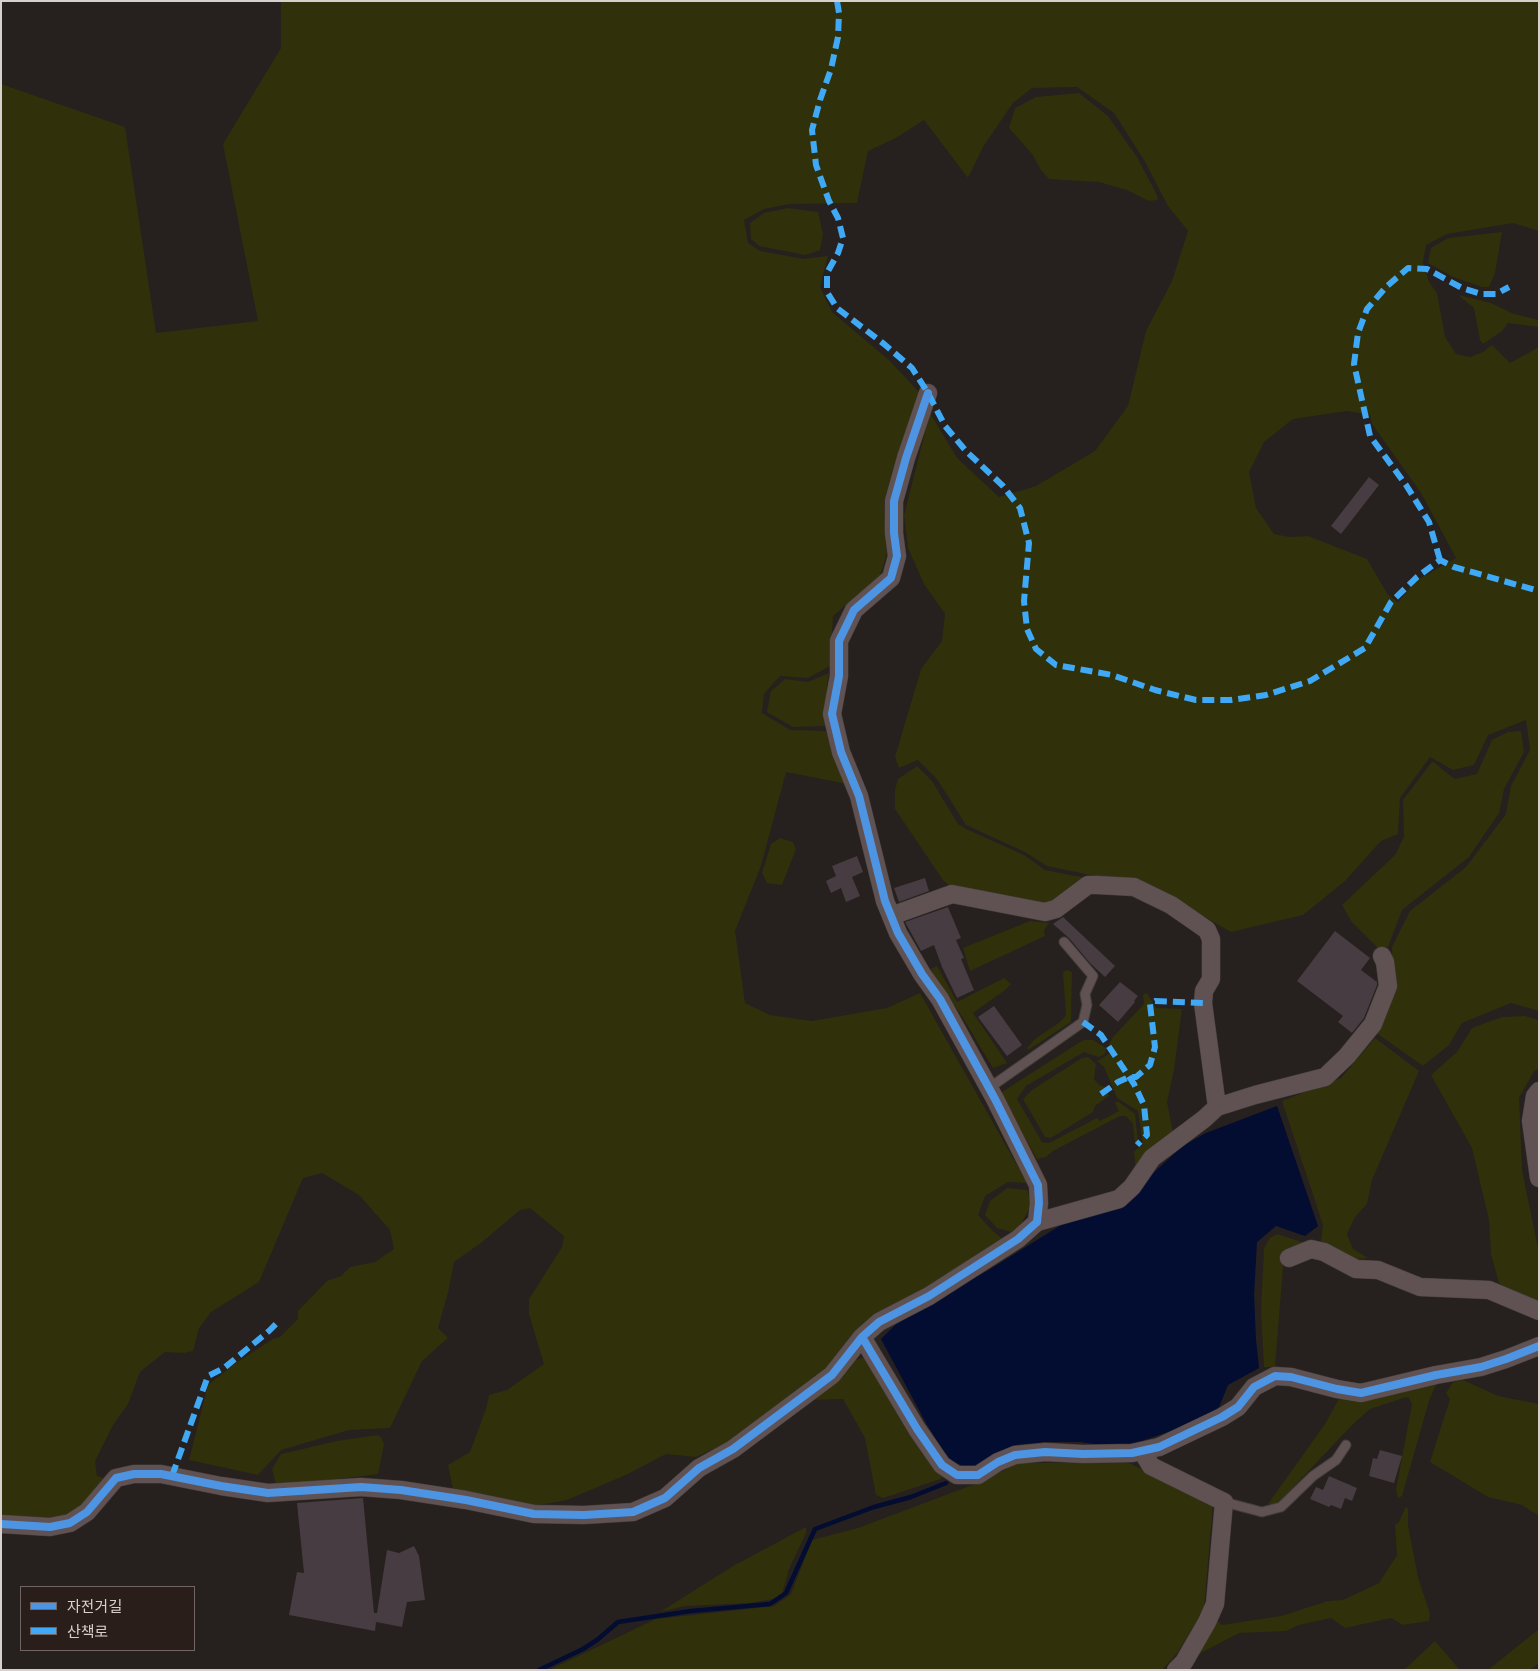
<!DOCTYPE html>
<html>
<head>
<meta charset="utf-8">
<style>
	body { margin:0 }
	#map { position:relative; width:1540px; height:1671px; overflow:hidden; background:#26201e; font-family:"Golos Text","Noto Sans KR",sans-serif }
	canvas { display:block }
	.frame { position:absolute; inset:0; border:2px solid #d8d0cd; pointer-events:none }
	.legend { position:absolute; left:20px; top:1586px; width:175px; height:65px; box-sizing:border-box; background:#2a1e1a; border:1px solid #706562; margin:0; padding:6px 9px; list-style:none; font-size:15px; color:#d8d0cd }
	.legend li { display:flex; align-items:center; gap:10px; height:25px }
	.legend b { width:25px; border:1px solid #706562 }
</style>
</head>
<body>
<div id="map">
<canvas width="1540" height="1671"></canvas>
<div class="frame"></div>
<ul class="legend">
<li><b style="height:6px;background:#4d94e3"></b>자전거길</li>
<li><b style="height:6px;background:#3fa9f5"></b>산책로</li>
</ul>
</div>
<script>
const ctx = document.querySelector('canvas').getContext('2d');
ctx.lineJoin = 'round';
function fill(path, color) { ctx.fillStyle = color; ctx.fill(path, 'evenodd'); }
const poly = rows => new Path2D(rows.map(r => 'M' + r).join(''));
function trace(path, color, width, dash) { ctx.strokeStyle = color; ctx.lineWidth = width; ctx.lineCap = dash ? 'butt' : 'round'; ctx.setLineDash(dash || []); ctx.stroke(path); }
fill(poly([
	[281,1,1539,1,1539,231,1513,223,1447,234,1426,245,1423,262,1429,282,1437,293,1445,337,1456,354,1470,357,1483,352,1492,345,1510,363,1539,347,1539,1011,1511,1003,1462,1023,1449,1045,1423,1066,1375,1032,1393,995,1392,947,1410,911,1466,867,1506,814,1511,786,1530,750,1526,720,1488,735,1474,765,1453,770,1430,757,1400,798,1398,834,1381,841,1345,881,1303,915,1231,932,1189,908,1138,885,1047,866,1025,852,966,825,937,779,918,760,899,768,895,757,921,669,942,641,945,614,924,584,908,548,904,515,930,413,957,458,999,497,1036,486,1095,451,1128,406,1146,331,1172,281,1188,231,1168,206,1144,160,1114,113,1077,87,1032,88,1013,103,983,147,968,178,924,120,896,138,868,151,857,203,790,204,764,209,744,220,748,243,760,251,804,259,828,256,820,287,832,312,889,360,919,392,893,469,884,501,887,553,880,576,833,616,830,666,808,678,780,676,764,694,762,713,790,730,826,731,847,784,786,772,761,866,735,931,745,1003,770,1015,812,1021,887,1008,920,993,1027,1183,1008,1182,985,1196,978,1215,993,1231,1004,1240,875,1318,829,1373,729,1442,696,1457,666,1454,628,1474,567,1500,534,1506,453,1489,448,1465,470,1452,486,1409,489,1395,507,1390,544,1364,529,1314,529,1299,562,1247,564,1236,530,1208,520,1210,481,1243,454,1262,448,1293,438,1328,448,1338,422,1361,390,1428,349,1430,281,1450,258,1475,189,1460,208,1385,236,1363,273,1339,280,1337,298,1319,298,1311,327,1281,341,1276,350,1267,375,1262,394,1249,390,1230,359,1195,322,1173,303,1178,259,1282,211,1312,199,1328,193,1351,184,1353,165,1352,140,1372,128,1404,113,1425,95,1461,97,1476,109,1480,82,1507,50,1521,1,1516,1,84,125,127,156,333,258,321,223,144,281,48],
	[1347,411,1370,415,1372,424,1421,493,1456,558,1417,580,1398,602,1388,595,1367,559,1308,536,1289,537,1274,534,1256,508,1249,472,1264,442,1293,419],
	[1079,93,1108,116,1137,157,1158,197,1157,200,1149,201,1127,190,1099,182,1049,179,1041,170,1032,154,1009,128,1015,108,1036,97],
	[788,208,818,212,823,234,820,250,805,255,759,246,751,239,750,223,764,213],
	[1502,232,1495,273,1489,287,1482,287,1453,277,1428,263,1431,248,1448,238],
	[1458,295,1491,303,1514,314,1539,320,1539,327,1508,323,1502,331,1483,344,1480,340,1474,308],
	[829,673,827,686,826,726,793,727,767,712,771,691,785,679,808,682],
	[1521,731,1524,752,1504,789,1499,813,1469,857,1402,910,1388,947,1380,950,1351,921,1342,905,1396,854,1404,836,1403,800,1431,763,1434,762,1444,771,1455,779,1477,774,1492,740,1508,732],
	[917,766,932,781,958,824,966,829,1024,855,1045,870,1086,878,1049,906,951,887,943,880,895,809,895,790,898,779],
	[780,838,793,842,796,849,782,885,767,883,762,873,771,844],
	[1030,921,1049,923,1044,930,1045,936,970,971,963,948],
	[937,966,957,1002,1004,978,1011,984,1005,990,973,1013,1007,1063,993,1068,963,1018,934,975,931,969],
	[1066,970,1072,972,1071,1022,1028,1050,1027,1048,1035,1039,1060,1022,1066,1015,1063,973],
	[1147,993,1156,1008,1182,1009,1174,1070,1167,1102,1174,1138,1136,1174,1134,1151,1143,1145,1138,1111,1117,1098,1104,1067,1097,1061,1110,1053,1107,1048,1113,1037,1144,1004,1143,995],
	[1525,1016,1539,1020,1539,1069,1534,1071,1519,1098,1522,1170,1539,1253,1539,1302,1502,1287,1499,1283,1491,1254,1489,1220,1472,1148,1431,1075,1457,1052,1472,1028,1502,1017],
	[1375,1038,1419,1071,1372,1180,1367,1204,1355,1217,1347,1234,1353,1249,1368,1258,1357,1259,1322,1246,1321,1242,1323,1225,1282,1101,1341,1078],
	[1084,1040,1093,1040,1106,1048,1105,1054,1099,1057,1084,1052,1026,1086,1017,1099,1042,1142,1049,1143,1097,1118,1100,1121,1119,1111,1115,1103,1118,1101,1135,1114,1138,1141,1135,1144,1133,1124,1126,1116,1120,1116,1053,1151,1046,1157,1037,1159,1005,1103,1002,1092,1077,1044],
	[1088,1057,1096,1064,1094,1079,1099,1085,1106,1087,1109,1096,1095,1106,1093,1112,1051,1138,1045,1137,1023,1099,1032,1090,1082,1058],
	[1007,1188,1027,1190,1032,1204,1018,1229,1011,1232,997,1228,985,1215,990,1201],
	[1277,1234,1308,1244,1281,1261,1283,1267,1275,1367,1264,1367,1261,1309,1264,1248,1270,1238],
	[862,1358,870,1360,943,1476,940,1479,883,1498,876,1495,865,1438,843,1399,809,1400,834,1382,855,1360],
	[1463,1380,1498,1396,1539,1404,1539,1516,1522,1505,1488,1497,1430,1462,1450,1399,1446,1393,1453,1382],
	[1437,1382,1429,1401,1402,1496,1398,1498,1396,1490,1412,1404,1409,1398,1406,1397,1370,1409,1353,1424,1282,1499,1275,1504,1268,1504,1325,1424,1341,1395],
	[378,1435,382,1439,384,1445,378,1474,290,1485,276,1484,272,1469,281,1454,337,1441],
	[1127,1462,1213,1504,1204,1609,1178,1652,1162,1670,549,1670,656,1619,774,1606,791,1594,812,1540,858,1528,983,1481,1018,1463],
	[1406,1506,1408,1509,1408,1525,1418,1577,1430,1614,1429,1621,1403,1625,1391,1618,1345,1628,1331,1618,1299,1625,1286,1631,1239,1633,1197,1655,1216,1619,1222,1625,1281,1616,1328,1601,1343,1600,1379,1583,1397,1555,1395,1525,1399,1522],
	[806,1527,806,1533,789,1569,782,1594,773,1599,750,1603,685,1606,660,1612,733,1566],
	[1539,1629,1539,1663,1530,1670,1488,1670],
	[1435,1641,1460,1670,1404,1670]
]), '#30300b');
fill(poly([
	[1277,1106,1318,1226,1305,1236,1276,1226,1257,1242,1254,1295,1256,1340,1259,1368,1228,1385,1219,1407,1194,1423,1133,1444,1106,1446,1081,1442,1045,1442,1015,1445,978,1466,965,1467,949,1460,926,1423,881,1339,895,1325,931,1302,987,1271,1066,1222,1113,1210,1133,1198,1141,1184,1183,1146,1206,1133]
]), '#030c31');
trace(poly([
	[539,1670,583,1649,597,1640,618,1622,691,1611,770,1604,786,1593,815,1529,874,1507,911,1497,946,1483]
]), '#030c31', 4.5);
fill(poly([
	[1369,477,1379,485,1341,534,1331,526],
	[857,856,863,872,852,877,860,896,846,902,841,888,831,893,826,881,836,876,832,866],
	[925,878,929,891,899,902,894,888],
	[948,907,961,938,956,940,964,958,961,959,974,990,957,998,942,967,934,945,921,951,905,922],
	[1063,917,1115,966,1105,977,1090,963,1069,938,1053,924],
	[1335,931,1370,958,1361,970,1377,982,1377,985,1364,1018,1352,1033,1338,1022,1343,1016,1297,981],
	[1120,982,1138,996,1134,1001,1135,1002,1118,1022,1099,1005],
	[994,1006,1022,1045,1007,1056,978,1017],
	[1380,1450,1402,1456,1394,1483,1369,1476,1373,1458,1377,1459],
	[1329,1476,1357,1488,1352,1501,1345,1498,1341,1509,1331,1505,1329,1507,1310,1499,1316,1487,1323,1490],
	[363,1498,374,1613,377,1613,387,1550,399,1553,414,1546,419,1556,425,1600,407,1602,402,1627,376,1622,375,1631,289,1615,297,1572,304,1573,297,1503]
]), '#463c42');
const service = poly([
	[989,1088,1083,1022,1087,1005,1085,994,1093,976,1064,942],
	[1224,1502,1262,1512,1281,1507,1313,1476,1336,1460,1346,1445]
]);
const minor = poly([
	[891,916,952,894,1045,912,1056,909,1088,885,1097,885,1134,887,1171,905,1207,930,1211,939,1211,979,1204,991,1203,1003,1217,1107],
	[1539,1091,1535,1096,1531,1121,1539,1178],
	[1037,1222,1119,1199,1132,1187,1152,1158,1204,1119,1217,1107,1255,1095,1325,1077,1347,1056,1373,1024,1388,986,1385,962,1382,956],
	[1289,1258,1311,1249,1324,1252,1356,1269,1378,1270,1420,1287,1489,1290,1539,1311],
	[862,1337,917,1429,942,1465,957,1475,978,1475,998,1462,1015,1455,1045,1452,1083,1454,1132,1453,1159,1447,1222,1417,1238,1407,1254,1387,1275,1376,1291,1377,1337,1389,1361,1393,1436,1375,1481,1367,1506,1359,1539,1346],
	[1142,1451,1151,1466,1224,1502,1215,1604,1207,1622,1184,1662,1176,1670],
	[1,1524,50,1527,70,1523,87,1512,116,1478,134,1474,161,1474,221,1486,268,1493,361,1487,401,1490,466,1500,534,1514,584,1515,633,1512,665,1498,699,1468,733,1449,832,1375,862,1337,879,1322,929,1296,1018,1239,1037,1222,1039,1203,1038,1185,995,1099,940,999,922,974,898,933,885,901,859,796,841,752,832,714,839,676,839,641,854,610,891,578,897,556,894,533,894,501,906,458,928,393]
]);
trace(service, '#423d3b', 11);
trace(minor, '#423d3b', 19);
trace(service, '#605152', 9);
trace(minor, '#605152', 18);
trace(poly([
	[837,1,839,13,838,37,831,69,820,100,812,130,816,165,829,201,838,218,843,238,838,253,827,273,827,292,837,308,884,344,912,368,928,393,945,426,966,451,1003,486,1020,508,1029,543,1024,601,1027,629,1036,649,1056,665,1112,675,1155,690,1196,700,1231,700,1266,695,1310,681,1365,648,1391,602,1417,577,1440,560,1454,567,1539,591],
	[1440,560,1429,522,1406,485,1370,436,1354,364,1358,333,1367,309,1386,287,1408,268,1427,269,1462,288,1481,294,1496,294,1509,287],
	[1083,1022,1101,1035,1134,1084,1144,1105,1147,1135,1137,1145],
	[1101,1094,1118,1082,1129,1077,1136,1077,1150,1065,1155,1047,1150,1004,1155,1001,1203,1003],
	[172,1476,208,1376,224,1368,269,1331,279,1321]
]), '#3fa9f5', 6, [12, 6]);
trace(poly([
	[862,1337,917,1429,942,1465,957,1475,978,1475,998,1462,1015,1455,1045,1452,1083,1454,1132,1453,1159,1447,1222,1417,1238,1407,1254,1387,1275,1376,1291,1377,1337,1389,1361,1393,1436,1375,1481,1367,1506,1359,1539,1346],
	[1,1524,50,1527,70,1523,87,1512,116,1478,134,1474,161,1474,221,1486,268,1493,361,1487,401,1490,466,1500,534,1514,584,1515,633,1512,665,1498,699,1468,733,1449,832,1375,862,1337,879,1322,929,1296,1018,1239,1037,1222,1039,1203,1038,1185,995,1099,940,999,922,974,898,933,885,901,859,796,841,752,832,714,839,676,839,641,854,610,891,578,897,556,894,533,894,501,906,458,928,393]
]), '#4d94e3', 8);
</script>
</body>
</html>
